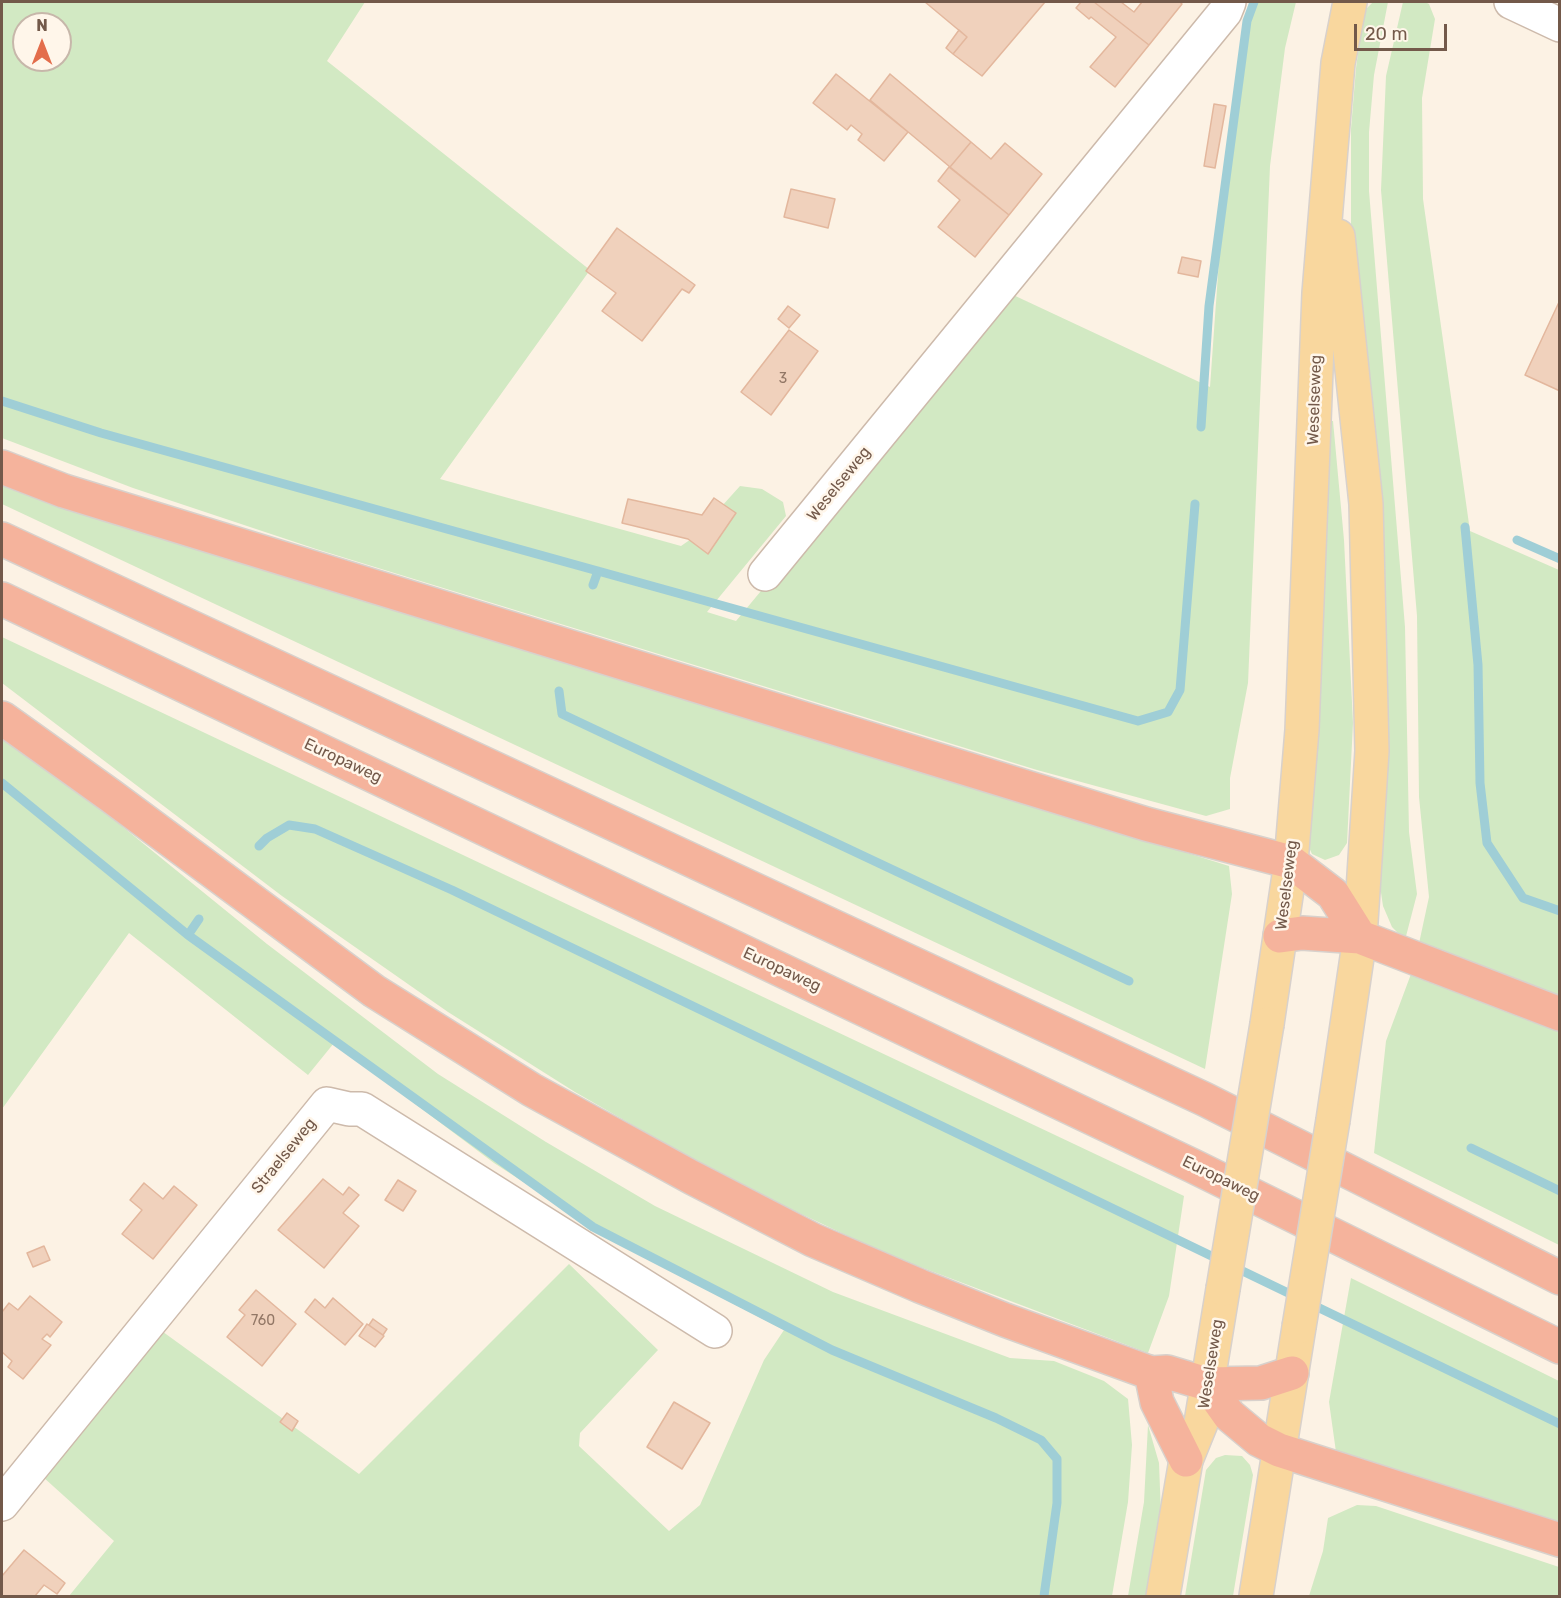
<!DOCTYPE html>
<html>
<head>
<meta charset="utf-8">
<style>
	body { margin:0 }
	#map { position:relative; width:1561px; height:1598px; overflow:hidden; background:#fcf2e4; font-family:Rubik,sans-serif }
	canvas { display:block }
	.frame { position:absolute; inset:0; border:3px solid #73594a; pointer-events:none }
	.north { position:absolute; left:12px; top:12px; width:60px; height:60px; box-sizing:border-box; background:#fff6ea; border:2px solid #c7b7aa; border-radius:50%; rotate:0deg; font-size:16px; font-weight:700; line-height:24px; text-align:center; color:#73594a }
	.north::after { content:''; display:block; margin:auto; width:21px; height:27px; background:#e36d4b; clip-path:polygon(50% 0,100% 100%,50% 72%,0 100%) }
	.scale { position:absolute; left:1354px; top:24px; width:93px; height:27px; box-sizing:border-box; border:3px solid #73594a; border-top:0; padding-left:8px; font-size:18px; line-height:21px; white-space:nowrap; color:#73594a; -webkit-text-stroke:4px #fff6ea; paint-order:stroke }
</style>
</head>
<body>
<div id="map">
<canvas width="1561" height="1598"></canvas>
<div class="frame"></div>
<div class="north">N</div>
<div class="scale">20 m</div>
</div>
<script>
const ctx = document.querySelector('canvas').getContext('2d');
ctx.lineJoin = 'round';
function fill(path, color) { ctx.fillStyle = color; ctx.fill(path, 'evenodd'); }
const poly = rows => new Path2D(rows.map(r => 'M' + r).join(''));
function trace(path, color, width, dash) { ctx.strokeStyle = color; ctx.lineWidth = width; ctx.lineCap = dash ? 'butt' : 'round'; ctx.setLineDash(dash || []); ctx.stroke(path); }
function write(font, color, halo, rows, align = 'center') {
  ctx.font = font + ' Rubik,sans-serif'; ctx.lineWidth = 5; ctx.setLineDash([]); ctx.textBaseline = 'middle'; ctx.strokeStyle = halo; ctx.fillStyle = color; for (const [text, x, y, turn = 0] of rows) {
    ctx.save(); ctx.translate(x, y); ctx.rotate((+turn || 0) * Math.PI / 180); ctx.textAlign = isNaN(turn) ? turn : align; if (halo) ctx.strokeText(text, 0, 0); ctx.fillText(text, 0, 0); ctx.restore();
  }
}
fill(poly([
	[2,2,365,2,327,61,590,270,440,479,681,546,694,537,740,486,762,489,783,502,786,516,707,612,736,621,1009,293,1210,387,1221,232,1237,79,1255,2,1296,2,1285,48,1270,166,1248,683,1230,778,1230,809,1206,816,1037,770,316,549,133,488,2,438],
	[24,24,60,24,60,60,24,60],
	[1373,2,1388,2,1374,75,1369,132,1369,191,1405,627,1409,832,1417,894,1405,940,1392,927,1383,906,1380,886,1388,764,1386,629,1351,227,1351,129,1356,68,1364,11],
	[1403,2,1425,2,1429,4,1435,19,1422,98,1423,199,1470,531,1559,570,1559,995,1418,948,1429,897,1419,797,1417,616,1381,190,1386,76],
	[1327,421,1333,421,1344,540,1353,723,1347,843,1339,855,1325,860,1312,854,1306,841],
	[2,480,94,514,447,626,800,732,1229,866,1232,894,1205,1069,2,504],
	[2,637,1184,1196,1169,1296,1148,1353,886,1254,725,1178,575,1092,448,1012,282,896,2,683],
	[2,738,102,810,267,944,438,1074,546,1142,655,1206,833,1292,1010,1358,1054,1361,1104,1381,1128,1399,1132,1445,1128,1502,1112,1596,69,1596,114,1541,43,1477,159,1329,359,1474,569,1264,658,1350,580,1433,579,1446,669,1531,700,1505,764,1360,784,1330,651,1261,590,1225,494,1163,334,1043,308,1075,129,933,2,1109],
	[1411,974,1559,1030,1559,1245,1374,1153,1386,1041],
	[1351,1278,1559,1381,1559,1526,1336,1452,1329,1402],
	[1148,1425,1159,1463,1161,1515,1147,1596,1128,1596,1144,1502],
	[1225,1455,1242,1456,1250,1465,1253,1475,1233,1596,1185,1596,1206,1470,1216,1458],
	[1357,1505,1376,1506,1559,1567,1559,1596,1309,1596,1323,1551,1328,1518]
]), '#d2e9c3');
trace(poly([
	[2,401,101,433,1138,721,1168,712,1180,690,1195,504],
	[1201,427,1209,306,1247,21,1254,2],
	[1465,527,1478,665,1480,783,1487,843,1523,898,1560,911],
	[1517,540,1560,559],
	[593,585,598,571],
	[559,691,562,714,1129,981],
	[2,783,188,935,593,1227,832,1350,996,1418,1041,1440,1057,1459,1057,1503,1044,1596],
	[259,846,267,838,289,825,315,829,452,890,1560,1424],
	[188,935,199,919],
	[1471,1148,1560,1191]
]), '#9fced6', 9);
const building = poly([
	[925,2,1045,2,982,76,953,54,967,37,925,2],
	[1081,2,1094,2,1149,45,1115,87,1090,67,1116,37,1091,17,1089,19,1076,8,1081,2],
	[1094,2,1121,2,1134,12,1142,2,1180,2,1182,4,1149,45,1094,2],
	[959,30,967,37,953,54,946,48,959,30],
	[836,74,908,132,884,161,858,140,862,134,851,125,847,130,813,103,836,74],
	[890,74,971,142,950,167,870,100,890,74],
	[1214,104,1226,106,1215,168,1204,166,1214,104],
	[971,142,991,159,1005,143,1042,174,1009,215,950,167,971,142],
	[949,167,1009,215,975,257,938,227,960,200,938,181,949,167],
	[791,189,835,199,828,228,784,217,791,189],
	[617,228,695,285,689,293,682,289,642,341,602,311,616,293,586,271,617,228],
	[1182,257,1201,261,1198,277,1178,273,1182,257],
	[1560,300,1560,391,1525,375,1560,300],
	[788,306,800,315,789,328,778,319,788,306],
	[789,330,818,351,771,415,741,392,789,330],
	[714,498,736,513,708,554,688,539,622,523,628,499,702,515,714,498],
	[323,1179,343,1195,349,1187,359,1195,343,1213,359,1226,324,1268,278,1230,323,1179],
	[398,1180,416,1191,403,1211,385,1200,398,1180],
	[144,1183,163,1199,174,1186,197,1205,153,1259,122,1234,142,1210,130,1200,144,1183],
	[44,1246,50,1260,33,1267,27,1253,44,1246],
	[256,1290,296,1324,262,1366,227,1337,245,1315,239,1310,256,1290],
	[30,1296,62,1322,50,1337,47,1334,42,1339,51,1345,23,1379,8,1367,12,1361,2,1352,2,1312,9,1303,18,1310,30,1296],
	[333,1298,363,1324,345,1345,305,1312,315,1299,325,1308,333,1298],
	[373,1319,387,1329,383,1335,369,1325,373,1319],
	[367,1324,384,1336,375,1347,359,1336,367,1324],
	[674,1402,710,1423,682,1469,647,1447,674,1402],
	[287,1413,298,1421,292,1431,280,1422,287,1413],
	[24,1550,65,1583,57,1594,44,1585,35,1596,2,1596,2,1576,24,1550]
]);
fill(building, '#f0d1bc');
trace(building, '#e3b79d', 1.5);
const minor = poly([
	[1511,2,1560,25],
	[765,574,1225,12,1229,2],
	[2,1504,327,1104,349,1109,362,1109,715,1331]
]);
const major = poly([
	[1267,1024,1291,862,1302,730,1319,293,1338,63,1350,2],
	[1333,1120,1360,937,1372,751,1366,504,1338,236],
	[1163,1596,1186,1460,1201,1423,1223,1289],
	[1256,1596,1299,1327]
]);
const highway = poly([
	[2,467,64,491,1146,824,1291,862,1333,894,1360,937],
	[2,539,1204,1099,1560,1278],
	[2,599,1193,1166,1560,1347],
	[2,718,111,796,374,991,532,1090,691,1177,813,1240,920,1286,1005,1320,1151,1373,1167,1372,1207,1384,1261,1383,1292,1373],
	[1280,936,1302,933,1360,937,1560,1014],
	[1151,1373,1157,1402,1186,1460],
	[1207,1384,1229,1415,1259,1440,1279,1450,1560,1540]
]);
trace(minor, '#cdbaab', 36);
trace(major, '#d8d1cc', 36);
trace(highway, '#d8d1cc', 36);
trace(minor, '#fff', 33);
trace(major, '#f9d79e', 33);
trace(highway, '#f5b39c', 33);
const majorBridge = poly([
	[1223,1289,1267,1024],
	[1299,1327,1333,1120]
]);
trace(majorBridge, '#d8d1cc', 36, []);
trace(majorBridge, '#f9d79e', 33);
write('14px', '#927766', null, [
	["3",783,379],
	["760",263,1321]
]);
write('16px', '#73594a', '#fff6ea', [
	["Weselseweg",1315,400,-88],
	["Weselseweg",839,484,-51],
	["Europaweg",343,761,25],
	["Weselseweg",1287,885,-83],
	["Europaweg",782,970,25],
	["Straelseweg",284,1156,-51],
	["Europaweg",1221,1179,26],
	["Weselseweg",1211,1364,-81]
]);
</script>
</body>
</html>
